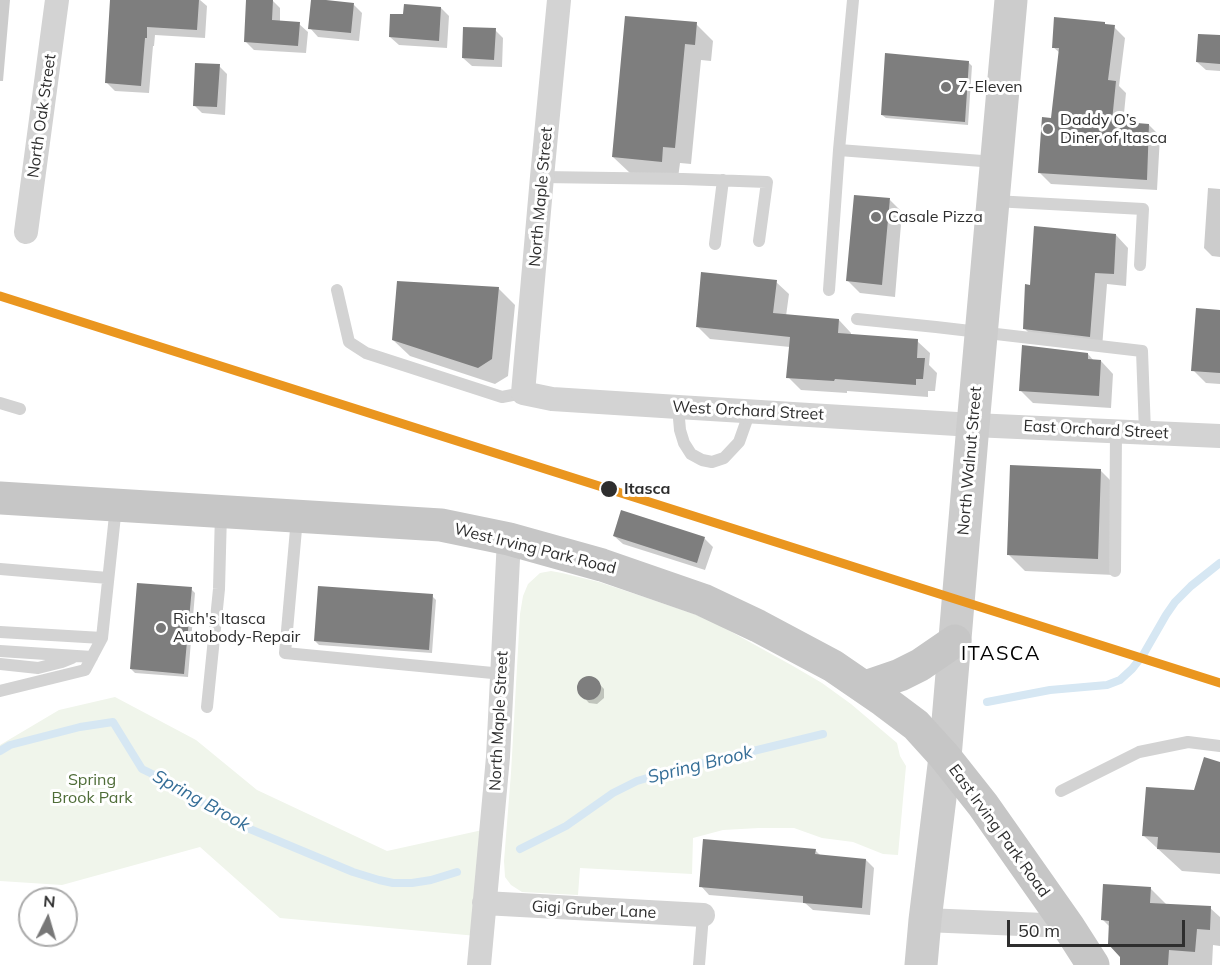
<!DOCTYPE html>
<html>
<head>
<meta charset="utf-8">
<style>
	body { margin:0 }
	#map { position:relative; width:1220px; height:965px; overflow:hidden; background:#fff; font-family:Mulish,sans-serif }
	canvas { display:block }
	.north { position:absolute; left:18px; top:887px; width:60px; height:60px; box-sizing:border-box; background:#fff; border:2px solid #ababab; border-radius:50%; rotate:5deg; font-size:16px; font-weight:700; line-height:24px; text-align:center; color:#2e2e2e }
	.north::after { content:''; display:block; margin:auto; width:21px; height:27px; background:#777; clip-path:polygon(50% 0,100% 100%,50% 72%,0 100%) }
	.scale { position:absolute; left:1007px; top:920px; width:178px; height:27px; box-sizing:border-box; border:3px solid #2e2e2e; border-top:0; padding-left:8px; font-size:18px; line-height:21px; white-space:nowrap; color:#2e2e2e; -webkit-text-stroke:4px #fff; paint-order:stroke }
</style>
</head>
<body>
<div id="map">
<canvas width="1220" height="965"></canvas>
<div class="north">N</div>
<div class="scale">50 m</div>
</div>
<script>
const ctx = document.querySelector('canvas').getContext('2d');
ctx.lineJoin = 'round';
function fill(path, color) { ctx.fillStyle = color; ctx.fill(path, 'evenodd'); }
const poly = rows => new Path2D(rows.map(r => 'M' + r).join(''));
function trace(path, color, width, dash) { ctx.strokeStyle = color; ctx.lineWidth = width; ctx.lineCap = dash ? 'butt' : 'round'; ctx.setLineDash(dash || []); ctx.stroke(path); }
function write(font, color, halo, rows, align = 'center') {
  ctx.font = font + ' Mulish,sans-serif'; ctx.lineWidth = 6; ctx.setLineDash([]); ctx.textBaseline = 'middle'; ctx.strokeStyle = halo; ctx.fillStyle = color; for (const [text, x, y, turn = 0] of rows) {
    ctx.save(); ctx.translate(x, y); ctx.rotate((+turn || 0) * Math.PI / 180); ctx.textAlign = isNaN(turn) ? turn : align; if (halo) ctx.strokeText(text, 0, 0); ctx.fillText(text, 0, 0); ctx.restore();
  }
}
fill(poly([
	[551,571,562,573,599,582,647,598,694,614,719,625,793,666,822,683,851,704,897,743,900,756,906,766,898,855,883,854,853,842,822,838,794,828,759,828,723,830,693,838,692,874,580,868,578,895,522,892,511,885,505,877,504,861,511,773,520,614,523,596,528,584,540,573],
	[115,697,196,740,257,790,387,851,487,829,477,936,280,918,200,847,62,885,0,881,0,745,59,710]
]), '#f0f5eb');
fill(poly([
	[0,0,10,0,3,81,0,81],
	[112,0,200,0,207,6,205,38,155,35,154,46,153,46,149,93,115,91,106,82],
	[248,0,272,0,280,8,280,22,299,24,308,32,306,53,254,50,245,41],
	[354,5,362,13,359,41,318,37,310,28],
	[441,8,449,16,447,48,399,45,390,37,405,16],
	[696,24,713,41,711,61,701,60,691,164,680,163,678,178,630,173,613,157],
	[1106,25,1114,27,1125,38,1119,86,1126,93,1123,124,1149,125,1160,136,1157,190,1051,184,1040,173,1052,119,1060,53,1053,47],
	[495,30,503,38,502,67,472,66,463,58],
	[1220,36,1220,71,1206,70,1197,62],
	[968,62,972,66,968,125,886,118,882,115],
	[219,66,227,74,225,115,202,113,194,105],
	[1208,188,1220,189,1220,257,1212,256,1204,248],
	[890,200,902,212,895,297,860,293,848,281],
	[1116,235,1128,248,1126,286,1107,284,1102,348,1037,341,1024,328,1031,286],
	[776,282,789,294,786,316,839,320,851,333,851,336,917,341,930,353,929,365,937,373,935,391,928,391,928,397,847,391,847,393,801,390,788,377,790,347,710,339,697,326],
	[498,288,515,305,508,376,495,384,410,356,393,340],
	[1220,312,1220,384,1206,383,1193,370],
	[1088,354,1094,361,1101,361,1113,374,1111,408,1033,403,1020,390],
	[1100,470,1117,487,1114,575,1025,571,1009,555],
	[614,536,704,538,713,547,705,570,623,544],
	[191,589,195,593,188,677,135,673,131,669],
	[432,596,436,600,432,653,319,645,315,641],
	[586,678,594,678,604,689,604,698,597,704,589,703,579,692,579,683],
	[1220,763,1220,874,1182,871,1144,836,1195,792],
	[815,850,821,856,866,860,874,868,870,915,813,910,805,903,709,895,701,886],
	[1150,888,1167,905,1210,908,1220,917,1220,946,1213,945,1212,965,1127,965,1110,927,1103,920]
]), '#0003');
trace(poly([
	[987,702,1050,690,1107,685,1120,680,1132,669,1143,655,1166,615,1175,602,1191,586,1220,563],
	[0,751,10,745,80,727,113,722,142,769,179,787,186,795,218,809,233,822,353,872,379,880,393,883,412,883,431,880,457,872],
	[520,849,566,826,613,793,637,781,671,771,823,734]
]), '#d6e7f3', 8);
fill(poly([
	[110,0,199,0,197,30,147,27,147,38,145,38,141,86,105,83],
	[246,0,273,0,272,20,300,22,298,46,244,42],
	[311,0,326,0,354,3,351,33,308,29],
	[404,4,441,7,439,41,389,37,390,14,403,14],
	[625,16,697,22,695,45,685,44,675,148,663,147,662,162,612,157],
	[1054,17,1105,22,1105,24,1115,25,1108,80,1116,81,1112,121,1149,124,1147,180,1038,173,1042,117,1051,118,1059,48,1052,48],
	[463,27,496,28,494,60,462,58],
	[1198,34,1220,35,1220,64,1196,62],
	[885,53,969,61,965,122,881,115],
	[195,63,220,64,217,107,193,106],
	[854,195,890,198,882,285,846,281],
	[1034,226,1116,234,1114,274,1095,273,1090,337,1023,329,1025,284,1030,285],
	[701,272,777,280,773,313,839,319,838,333,918,339,917,358,925,358,923,379,916,379,916,385,835,379,834,381,786,378,790,337,696,327],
	[397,281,499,287,492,359,478,368,392,340],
	[1196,308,1220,310,1220,373,1191,371],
	[1022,345,1088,353,1088,359,1101,360,1099,396,1019,391],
	[1010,465,1101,469,1098,559,1007,555],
	[621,510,705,537,697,563,613,536],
	[137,583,192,587,184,674,130,669],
	[318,586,433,594,429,650,314,641],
	'577 688a12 12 0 1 1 24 0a12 12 0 1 1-24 0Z',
	[1204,757,1220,762,1220,853,1157,849,1158,837,1142,836,1146,787,1194,790],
	[703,839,816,849,815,854,866,859,862,908,803,903,803,896,699,887],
	[1103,884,1151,887,1150,903,1211,906,1210,930,1197,929,1195,952,1169,950,1168,965,1120,965,1120,957,1108,944,1109,921,1101,920]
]), '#7e7e7e');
trace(poly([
	[839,150,995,162],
	[542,177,683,179,767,182,759,241],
	[994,201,1143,209,1140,265],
	[715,244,723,180],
	[337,290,349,342,366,353,502,397,523,393],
	[829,290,839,150,853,0],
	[857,319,936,327,1142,351,1145,432],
	[0,403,20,409],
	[678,407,680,430,684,443,691,454,702,460,712,462,724,458,739,442,750,411],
	[297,518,285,653,503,674],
	[0,569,108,578],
	[1115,571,1116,431],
	[0,632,102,638],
	[0,651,92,657],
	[0,664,38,668,62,662,72,658],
	[0,691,85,670,102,638,116,506],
	[207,707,219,589,221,513],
	[1061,791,1139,752,1188,742,1220,746],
	[699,965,703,915]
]), '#d3d3d3', 12);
trace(poly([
	[559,0,542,177,523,393,552,399,678,407,973,425,1220,436],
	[26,232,57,0],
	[484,903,703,915],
	[925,920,1068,926],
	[479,965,498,757,509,539]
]), '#d3d3d3', 24);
trace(poly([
	[921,965,925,920,945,757,973,425,1011,0]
]), '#ccc', 33);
trace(poly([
	[0,498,441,525,509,539,602,565,703,600,758,626,833,666,884,701,916,725,945,757,983,805,1068,926,1093,965],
	[865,687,900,675,920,665,955,641]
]), '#c6c6c6', 33);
trace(poly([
	[0,296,1220,683]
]), '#ea961f', 9);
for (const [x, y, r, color] of [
	[946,87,6,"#777"],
	[1048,129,6,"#777"],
	[876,217,6,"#777"],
	[609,489,9,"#2e2e2e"],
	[161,628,6,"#777"]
]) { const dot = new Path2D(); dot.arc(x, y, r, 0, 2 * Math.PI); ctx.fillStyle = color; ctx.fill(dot); trace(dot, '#fff', 2); }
write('16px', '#2e2e2e', '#fff', [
	["7-Eleven",958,87],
	["Daddy O’s",1060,120],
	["Diner of Itasca",1060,138],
	["Casale Pizza",888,217],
	["Rich's Itasca",173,619],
	["Autobody-Repair",173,637]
], 'left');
write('16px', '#2e2e2e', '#fff', [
	["North Oak Street",42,116,-82],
	["North Maple Street",541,197,-85],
	["West Orchard Street",748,411,3],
	["East Orchard Street",1096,430,3],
	["North Walnut Street",970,461,-85],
	["West Irving Park Road",535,549,14],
	["North Maple Street",499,721,-87],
	["East Irving Park Road",999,831,54],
	["Gigi Gruber Lane",594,910,3]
]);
write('bold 16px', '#2e2e2e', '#fff', [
	["Itasca",624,489]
], 'left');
write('16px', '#4f6d38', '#fff', [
	["Spring",92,780],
	["Brook Park",92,798]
]);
write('italic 18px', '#356e97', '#fff', [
	["Spring Brook",700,765,-14],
	["Spring Brook",201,801,29]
]);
ctx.letterSpacing = '1.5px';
write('20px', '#000', '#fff', [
	["ITASCA",1001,654]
]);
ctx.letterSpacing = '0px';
</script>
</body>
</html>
